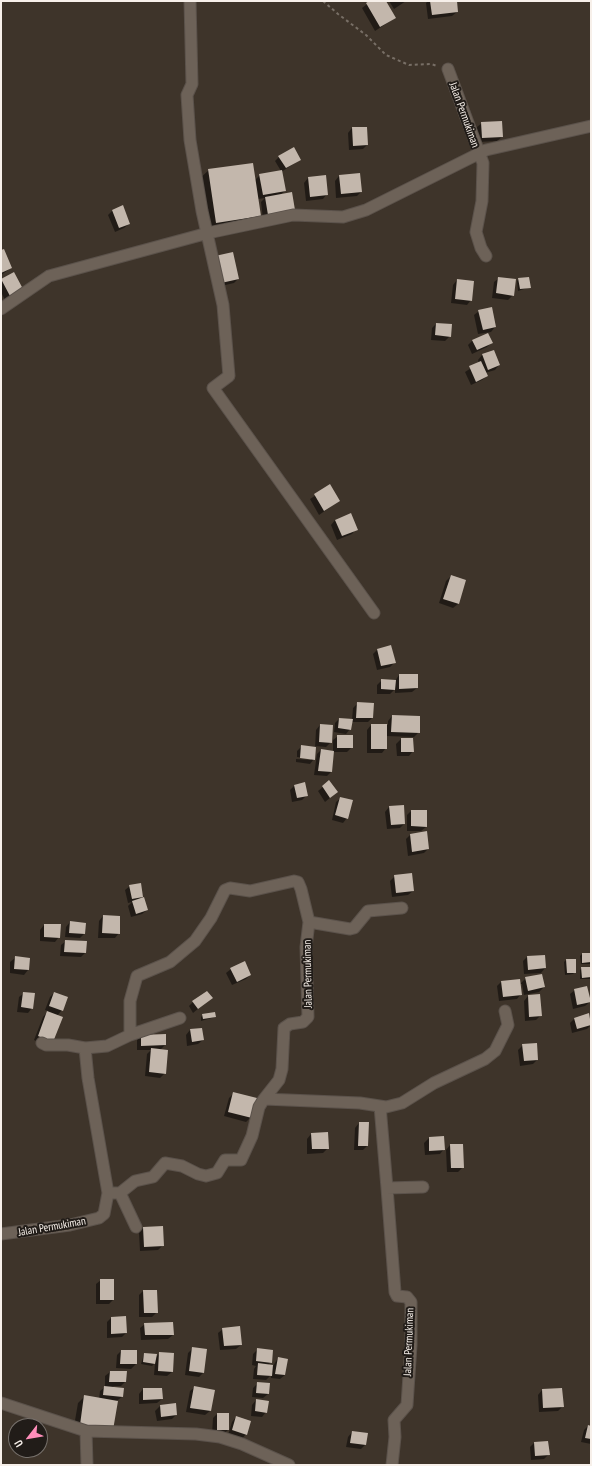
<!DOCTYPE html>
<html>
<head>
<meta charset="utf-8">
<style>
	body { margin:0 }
	#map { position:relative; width:592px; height:1466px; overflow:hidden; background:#3e342a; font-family:"PT Sans Narrow",sans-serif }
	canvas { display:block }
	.frame { position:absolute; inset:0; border:2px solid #f7f0ea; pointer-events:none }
	.north { position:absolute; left:8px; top:1418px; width:40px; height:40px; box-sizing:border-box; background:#211c18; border:1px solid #77716c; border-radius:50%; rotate:239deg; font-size:11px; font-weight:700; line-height:16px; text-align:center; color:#f7f0ea }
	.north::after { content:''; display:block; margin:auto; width:14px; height:18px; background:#ff8eba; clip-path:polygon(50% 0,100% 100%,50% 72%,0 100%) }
</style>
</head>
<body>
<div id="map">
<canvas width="592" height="1466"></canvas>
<div class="frame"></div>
<div class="north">U</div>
</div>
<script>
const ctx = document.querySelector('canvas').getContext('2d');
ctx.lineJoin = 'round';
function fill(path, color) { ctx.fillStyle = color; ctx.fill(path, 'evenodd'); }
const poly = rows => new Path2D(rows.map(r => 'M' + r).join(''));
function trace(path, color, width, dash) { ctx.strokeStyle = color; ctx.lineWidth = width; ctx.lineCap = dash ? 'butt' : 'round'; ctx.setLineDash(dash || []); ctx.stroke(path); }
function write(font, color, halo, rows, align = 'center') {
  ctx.font = font + ' "PT Sans Narrow",sans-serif'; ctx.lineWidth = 4; ctx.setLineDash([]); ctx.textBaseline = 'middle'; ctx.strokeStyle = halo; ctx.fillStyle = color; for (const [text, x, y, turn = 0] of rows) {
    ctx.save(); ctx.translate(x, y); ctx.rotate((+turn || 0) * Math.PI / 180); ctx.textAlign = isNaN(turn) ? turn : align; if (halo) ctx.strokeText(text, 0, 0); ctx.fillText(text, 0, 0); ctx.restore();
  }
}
fill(poly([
	[371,1,385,1,395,18,375,31,362,8],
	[389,1,406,1,394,9],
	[428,1,456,1,457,12,452,16,428,19,426,3],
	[482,123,502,137,497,141,478,142,477,127],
	[352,128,367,145,363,149,349,150,348,133],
	[279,157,300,160,281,172,285,191,280,195,294,210,263,219,261,202,265,198,258,199,260,216,251,225,207,231,199,179,209,170,255,180,260,175,281,171,275,161],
	[325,176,327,194,323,199,306,201,304,183,308,178],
	[339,176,361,192,357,196,336,198,335,181],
	[113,210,129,224,124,228,115,232,108,215],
	[1,251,11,268,1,275],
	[211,262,238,279,234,283,217,287],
	[499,278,513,295,508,300,492,298,494,282],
	[519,279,530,287,518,291,517,281],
	[2,280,22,289,5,300,1,292],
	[457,280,471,300,467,305,451,303,453,285],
	[479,311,495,327,491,332,478,334,474,315],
	[436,324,450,336,445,341,431,340,432,328],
	[472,341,491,343,487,347,472,354,468,345],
	[494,351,499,365,495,370,485,373,487,376,482,380,471,385,465,372,479,363,478,360,482,355],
	[330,486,339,501,319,515,310,499],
	[335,520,356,529,352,534,337,540,331,525],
	[451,576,465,581,458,604,453,608,439,603,446,581],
	[391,646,395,662,390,667,377,670,373,654,377,650],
	[399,675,417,688,412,692,395,693,395,689,390,694,377,694,377,685,382,680,395,681],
	[358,703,372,718,368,722,351,722,350,729,346,734,334,732,335,723,339,719,352,720,353,708],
	[392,716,419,732,414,737,386,736,386,748,382,753,367,753,367,730,371,725,388,725,388,721],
	[320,725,331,742,326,747,315,746,314,759,310,764,296,762,296,759,311,760,311,758,297,757,297,751,302,746,315,748,316,730],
	[338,736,352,747,347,752,333,752,331,772,327,776,314,775,317,754,321,750,333,751,333,740],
	[401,739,413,739,413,751,409,756,397,756,396,744],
	[329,782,337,792,325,802,318,791],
	[295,785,307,795,302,800,292,802,290,790],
	[341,798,347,818,343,823,332,820,336,802],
	[389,807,404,824,400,828,387,829,385,812],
	[411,811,426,827,421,831,407,831,407,815],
	[410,835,428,849,424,853,408,856,406,839],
	[395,876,413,891,408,895,392,897,390,881],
	[130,886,142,896,139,900,147,910,142,914,131,917,128,906,132,902,128,903,125,890],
	[103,916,119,933,115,938,98,938,99,921],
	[70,922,84,934,80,938,65,937,66,927],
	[44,925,59,937,55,942,40,941,40,930],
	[66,941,85,953,81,957,60,956,61,945],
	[582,954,591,954,591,964,581,964,580,956],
	[527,957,545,968,541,973,524,974,523,961],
	[15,958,29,959,28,970,24,975,10,973,10,962],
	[566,960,575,972,573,974,565,975,564,962],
	[582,968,591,968,591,979,580,979,580,970],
	[231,969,250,975,246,979,232,985,226,973],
	[526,978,544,987,539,992,524,995,522,984,520,984,521,994,517,999,499,1001,497,986,501,982,520,984],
	[575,990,590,1002,585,1006,573,1009,570,994],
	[24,993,32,1008,28,1013,17,1012,19,997],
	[54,993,62,1010,57,1016,48,1046,34,1040,43,1017,48,1011,45,1010,50,997],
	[528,996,541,1015,536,1020,525,1021,524,1001],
	[211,998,193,1013,189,1006,193,1002],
	[203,1015,215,1017,201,1021,201,1017],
	[589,1015,591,1025,587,1029,572,1033,570,1023,574,1019],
	[201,1029,203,1040,198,1044,187,1046,186,1035,190,1030],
	[141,1036,165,1045,160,1050,165,1073,160,1078,145,1076,147,1054,151,1050,137,1050,137,1040],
	[523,1045,537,1060,533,1064,520,1066,518,1050],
	[234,1093,251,1117,246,1122,224,1116,229,1098],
	[359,1123,367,1146,363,1150,354,1150,355,1128],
	[311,1134,328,1148,323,1153,307,1154,307,1139],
	[443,1137,444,1149,440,1154,425,1155,424,1143,429,1138],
	[450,1145,463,1167,458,1172,447,1172,446,1150],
	[143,1228,163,1245,158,1250,140,1251,139,1233],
	[101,1280,113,1300,109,1304,96,1304,96,1284],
	[143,1291,157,1312,152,1317,139,1317,139,1295],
	[111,1318,126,1333,122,1337,107,1338,107,1322],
	[145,1324,173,1335,168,1339,141,1340,140,1328],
	[223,1329,241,1345,236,1349,220,1350,218,1333],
	[193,1348,203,1373,199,1377,185,1375,188,1353],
	[258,1349,271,1362,268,1365,273,1366,278,1358,285,1375,280,1379,271,1378,271,1375,266,1380,253,1379,254,1369,256,1366,252,1365,253,1354],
	[121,1351,136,1351,136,1364,131,1369,116,1368,117,1355],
	[160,1353,172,1372,167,1376,154,1375,155,1363,152,1366,141,1364,144,1354,155,1358],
	[110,1372,125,1382,121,1386,113,1386,122,1397,73,1432,78,1403,85,1396,99,1399,100,1391,105,1387,105,1376],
	[258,1383,269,1384,268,1394,263,1398,252,1397,253,1388],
	[195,1387,214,1391,210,1411,205,1415,186,1412,190,1391],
	[143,1389,162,1399,157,1403,139,1404,139,1394],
	[542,1390,563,1406,558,1411,539,1412,538,1395],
	[256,1400,266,1412,262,1417,251,1416,252,1405],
	[175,1404,176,1415,172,1419,157,1421,155,1411,160,1406],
	[217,1414,228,1430,223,1434,212,1434,213,1418],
	[236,1417,246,1434,242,1439,228,1435,232,1422],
	[588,1426,591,1427,591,1444,581,1442,584,1430],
	[352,1432,365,1445,361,1449,346,1447,348,1437],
	[534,1443,549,1454,544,1459,531,1460,530,1447]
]), '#0007');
fill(poly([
	[369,1,386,1,396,18,380,27,366,3],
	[430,1,457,1,458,12,432,15],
	[502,121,503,137,482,138,481,122],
	[352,127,367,127,368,145,353,146],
	[294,147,301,160,286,168,278,156],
	[253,163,261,216,216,223,208,169],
	[282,170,286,191,263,195,259,174],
	[360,173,362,192,341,194,339,175],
	[326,175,328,195,310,197,308,177],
	[292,192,295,210,268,215,265,197],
	[123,205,130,224,119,228,112,210],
	[4,249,12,268,1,273,1,250],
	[233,252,239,279,221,283,215,256],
	[14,272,23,289,10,296,1,279],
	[498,277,516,279,514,296,496,293],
	[529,277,531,288,520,289,518,278],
	[457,279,474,281,472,301,455,299],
	[492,307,496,327,483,330,478,310],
	[436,323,452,324,451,337,435,335],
	[488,333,493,343,477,350,472,340],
	[494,350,500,365,488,370,482,354],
	[481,361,488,376,476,382,469,366],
	[330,484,340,501,324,511,314,494],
	[351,513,358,530,342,536,335,520],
	[451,575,466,580,459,604,443,599],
	[391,645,396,663,381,666,377,649],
	[399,674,418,674,418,688,399,689],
	[381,679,396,680,395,690,381,689],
	[357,702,374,703,373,718,356,718],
	[392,715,420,716,420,733,391,732],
	[339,718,353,719,351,730,338,728],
	[320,724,333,725,332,743,319,742],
	[371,724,387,724,387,749,371,749],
	[337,735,353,735,353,748,337,748],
	[401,738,413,738,414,752,401,752],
	[301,745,316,747,315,760,300,758],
	[321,749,334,751,332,772,318,771],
	[329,780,338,792,330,798,322,786],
	[305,782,308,796,297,798,294,785],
	[340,797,353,800,348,819,335,815],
	[404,805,405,824,391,825,389,806],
	[411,810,427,810,427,827,411,826],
	[427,831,429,849,412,852,410,834],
	[412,873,414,891,396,893,394,875],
	[141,883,143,897,132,899,129,885],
	[144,897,148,910,136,914,132,901],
	[103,915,120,916,120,934,102,933],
	[70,921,86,923,85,934,69,933],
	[44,924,61,924,60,938,44,937],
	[65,940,87,941,86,953,64,952],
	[582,953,591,953,591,962,582,963],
	[545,955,546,968,528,970,527,956],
	[15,956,30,958,29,970,14,969],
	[566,959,576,959,576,973,567,973],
	[245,961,251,975,237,982,230,968],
	[581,967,591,967,591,977,582,978],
	[542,974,545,987,528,991,525,977],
	[520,979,522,995,503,997,501,981],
	[587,986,591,1002,577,1005,574,989],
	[207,991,213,998,198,1009,192,1001],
	[23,992,35,993,33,1009,21,1007],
	[54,992,68,997,63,1011,49,1006],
	[540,994,542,1016,529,1017,528,995],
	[47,1011,63,1017,53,1042,38,1036],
	[215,1012,216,1017,203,1019,202,1014],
	[589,1013,591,1025,577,1029,574,1018],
	[202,1028,204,1040,192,1042,190,1029],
	[166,1034,166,1045,141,1046,141,1035],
	[537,1043,538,1060,524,1061,522,1044],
	[151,1048,168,1050,166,1074,149,1072],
	[233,1092,257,1098,252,1118,228,1112],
	[359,1122,369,1122,368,1146,358,1146],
	[328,1132,329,1149,312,1149,311,1133],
	[444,1136,445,1150,429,1151,429,1137],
	[450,1144,463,1144,464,1168,451,1168],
	[163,1226,164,1246,144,1247,143,1227],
	[100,1279,114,1279,114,1300,100,1300],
	[143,1290,157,1290,158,1313,144,1313],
	[126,1316,127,1333,111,1334,111,1317],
	[173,1322,174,1335,145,1335,144,1323],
	[240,1326,242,1345,224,1346,222,1328],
	[192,1347,207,1349,204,1373,189,1371],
	[257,1348,273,1350,272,1363,256,1361],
	[121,1350,137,1350,137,1364,120,1364],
	[159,1352,174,1353,173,1372,158,1371],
	[144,1353,157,1354,155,1364,143,1362],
	[278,1357,288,1359,285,1375,275,1374],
	[258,1363,273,1365,272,1376,257,1375],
	[110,1371,127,1371,126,1382,109,1382],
	[257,1382,270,1383,269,1394,256,1393],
	[104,1386,124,1388,123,1397,103,1395],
	[194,1386,215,1390,211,1411,190,1408],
	[143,1388,162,1388,163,1399,143,1400],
	[562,1388,564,1407,543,1408,542,1389],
	[84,1395,118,1401,113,1430,80,1425],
	[256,1399,269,1401,267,1413,255,1411],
	[176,1403,177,1415,161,1417,160,1405],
	[217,1413,229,1413,229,1430,217,1430],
	[236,1416,251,1421,247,1435,232,1430],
	[588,1425,591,1426,591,1439,585,1438],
	[352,1431,368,1433,366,1445,350,1443],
	[548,1441,550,1455,535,1456,534,1442]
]), '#c3b7ac');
const minor = poly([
	[190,1,192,84,187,95,190,140,202,211,223,305,229,376,213,388,374,613],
	[448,69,483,163,482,201,476,232,481,248,486,256],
	[1,309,49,276,208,233,293,215,343,217,366,210,486,150,591,126],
	[130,1035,180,1018],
	[42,1043,46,1045,68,1045,85,1048,107,1046,130,1035,130,1001,137,976,170,962,195,941,211,918,225,890,230,888,250,891,294,881,298,882,301,889,309,922],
	[85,1048,88,1078,108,1193],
	[264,1099,279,1080,282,1069,284,1028,290,1024,303,1022,308,1017,306,947,309,922,350,929,354,928,368,911,402,908],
	[380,1106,387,1188],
	[120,1193,135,1181,153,1177,165,1163,182,1166,198,1174,206,1176,217,1173,225,1160,241,1160,252,1136,259,1107,264,1099,360,1103,386,1107,402,1103,434,1083,485,1059,495,1051,508,1025,505,1011],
	[1,1234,70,1225,99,1218,104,1214,108,1193,120,1193,136,1227],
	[1,1403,86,1431,196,1434,220,1437,242,1444,289,1465],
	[86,1431,87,1465],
	[392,1465,395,1437,394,1420,407,1405,411,1345,411,1302,407,1297,397,1296,395,1292,387,1188,423,1187]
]);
trace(minor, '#5b524b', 13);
trace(poly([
	[323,1,338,14,366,35,386,55,409,65,431,64,437,66]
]), '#786f66', 2, [3, 3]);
trace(minor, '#6d6258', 11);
write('11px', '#f7f0ea', '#211c18', [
	["Jalan Permukiman",464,115,70],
	["Jalan Permukiman",308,974,-91],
	["Jalan Permukiman",52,1227,-10],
	["Jalan Permukiman",409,1342,-88]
]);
</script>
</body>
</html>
